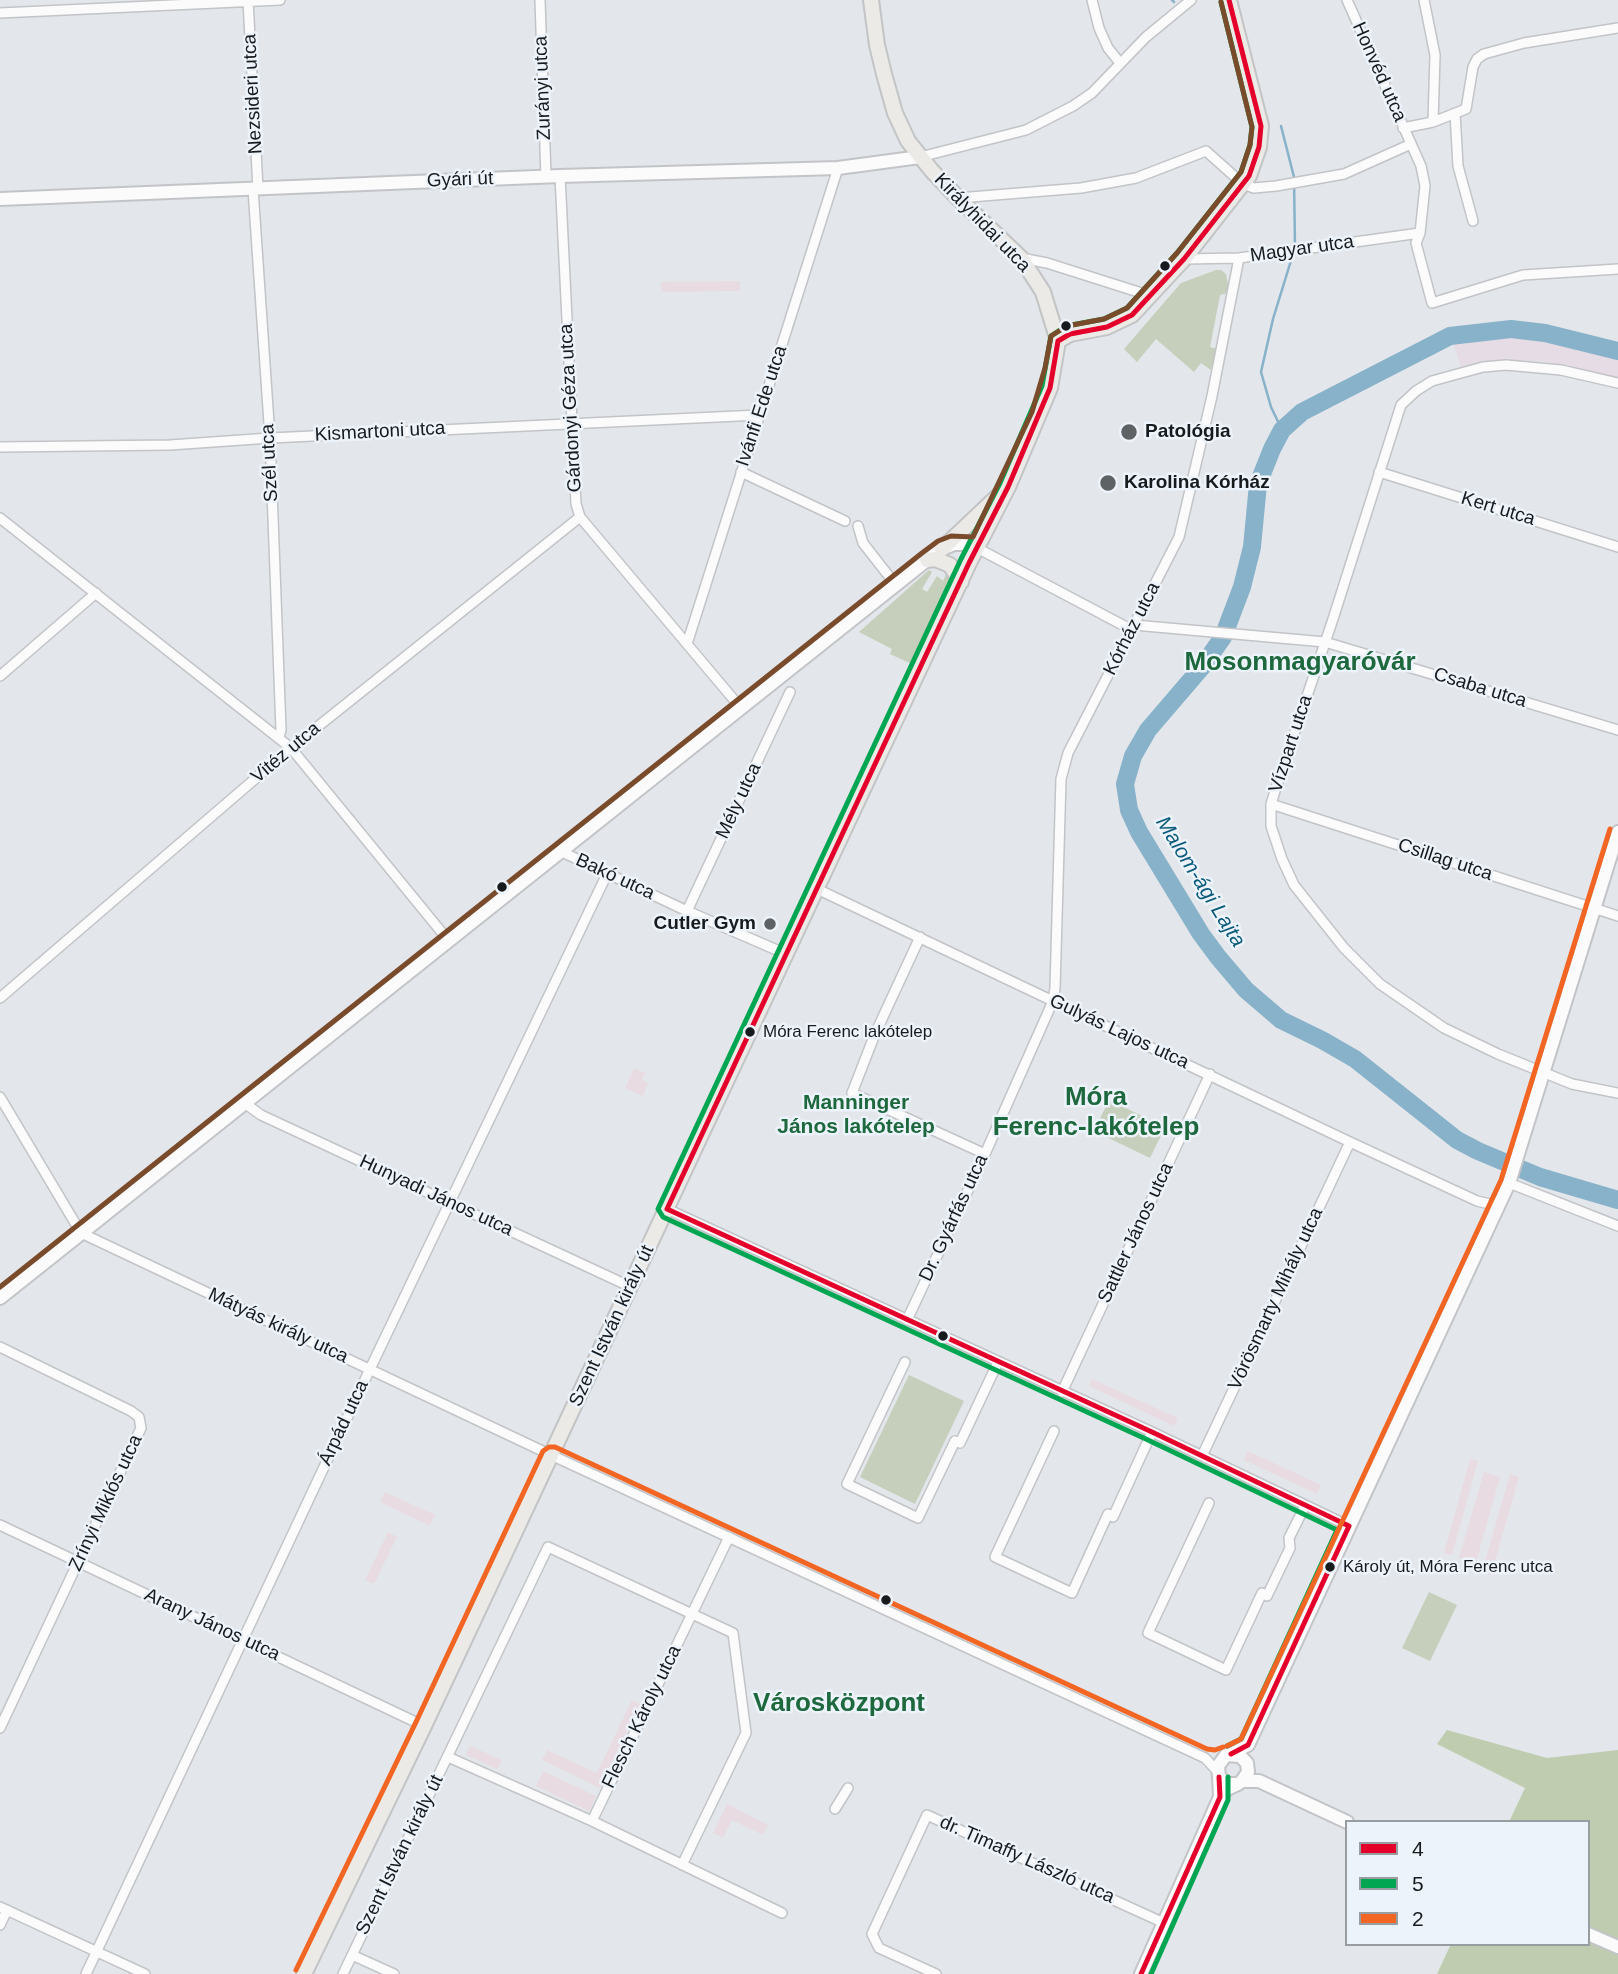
<!DOCTYPE html>
<html>
<head>
<meta charset="utf-8">
<style>
	body { margin:0 }
	#map { position:relative; width:1618px; height:1974px; overflow:hidden; background:#e3e6ea; font-family:Helvetica,sans-serif }
	canvas { display:block }
	.legend { position:absolute; left:1345px; top:1820px; width:245px; height:126px; box-sizing:border-box; background:#edf3fa; border:2px solid #989da2; margin:0; padding:9px 12px; list-style:none; font-size:21px; color:#181b1d }
	.legend li { display:flex; align-items:center; gap:14px; height:35px }
	.legend b { width:35px; border:2px solid #989da2 }
</style>
</head>
<body>
<div id="map">
<canvas width="1618" height="1974"></canvas>
<ul class="legend">
<li><b style="height:9px;background:#e4002b"></b>4</li>
<li><b style="height:9px;background:#00a651"></b>5</li>
<li><b style="height:9px;background:#f26522"></b>2</li>
</ul>
</div>
<script>
const ctx = document.querySelector('canvas').getContext('2d');
ctx.lineJoin = 'round';
function fill(path, color) { ctx.fillStyle = color; ctx.fill(path, 'evenodd'); }
const poly = rows => new Path2D(rows.map(r => 'M' + r).join(''));
function trace(path, color, width, dash) { ctx.strokeStyle = color; ctx.lineWidth = width; ctx.lineCap = dash ? 'butt' : 'round'; ctx.setLineDash(dash || []); ctx.stroke(path); }
function write(font, color, halo, rows, align = 'center') {
  ctx.font = font + ' Helvetica,sans-serif'; ctx.lineWidth = 5; ctx.setLineDash([]); ctx.textBaseline = 'middle'; ctx.strokeStyle = halo; ctx.fillStyle = color; for (const [text, x, y, turn = 0] of rows) {
    ctx.save(); ctx.translate(x, y); ctx.rotate((+turn || 0) * Math.PI / 180); ctx.textAlign = isNaN(turn) ? turn : align; if (halo) ctx.strokeText(text, 0, 0); ctx.fillText(text, 0, 0); ctx.restore();
  }
}
fill(poly([
	[1533,336,1618,356,1618,379,1543,361,1502,362,1461,367,1453,342]
]), '#e6dce6');
fill(poly([
	[740,281,740,291,661,292,661,282],
	[634,1068,645,1073,642,1080,648,1083,643,1096,625,1088],
	[1092,1379,1178,1418,1174,1426,1089,1386],
	[1248,1451,1321,1485,1317,1494,1244,1460],
	[1470,1459,1478,1461,1452,1555,1444,1553],
	[1484,1472,1500,1477,1476,1562,1459,1558],
	[1510,1474,1519,1477,1491,1575,1482,1572],
	[385,1492,435,1515,430,1526,380,1502],
	[388,1532,397,1537,374,1584,365,1580],
	[632,1700,640,1704,600,1788,542,1760,547,1750,597,1773],
	[470,1746,502,1760,497,1769,466,1755],
	[543,1771,596,1796,589,1811,536,1786],
	[727,1804,768,1825,763,1835,732,1820,723,1838,713,1833]
]), '#e8dce2');
fill(poly([
	[1216,270,1221,270,1226,274,1229,290,1228,293,1220,295,1210,347,1217,349,1211,370,1201,363,1194,372,1156,339,1137,362,1124,349,1181,283],
	[929,570,932,572,922,589,927,592,937,576,943,581,948,570,950,584,912,664,890,654,892,649,859,632],
	[1109,1100,1165,1127,1150,1158,1094,1131],
	[909,1375,964,1401,915,1504,860,1477],
	[1429,1592,1457,1605,1430,1661,1402,1648]
]), '#c5cfbb');
fill(poly([
	[1447,1730,1547,1758,1618,1750,1618,1974,1437,1974,1451,1944,1588,1944,1588,1822,1509,1822,1525,1788,1437,1744]
]), '#bfccb0');
trace(poly([
	[1172,0,1174,2],
	[1281,126,1294,177,1295,248],
	[1282,430,1271,407,1261,372,1273,319,1293,254]
]), '#87b2ca', 2.5);
trace(poly([
	[1618,351,1545,333,1511,329,1450,336,1302,412,1282,430,1272,449,1258,484,1252,547,1242,587,1223,637,1202,667,1148,730,1133,756,1125,784,1129,810,1139,832,1201,934,1218,957,1246,990,1281,1020,1322,1040,1355,1059,1457,1140,1478,1151,1540,1177,1618,1200]
]), '#87b2ca', 18);
const street = poly([
	[248,0,258,189],
	[540,0,546,177],
	[1092,0,1099,28,1108,48,1120,63],
	[1347,0,1421,166,1425,186,1420,233,1416,243,1432,303,1523,275,1618,269],
	[1424,0,1435,55,1433,122],
	[0,13,280,0],
	[1455,113,1458,166,1473,221],
	[1403,128,1433,122,1466,109,1473,67,1477,59,1484,54,1524,43,1618,28],
	[920,157,1026,130,1073,106,1092,93,1146,37,1191,0],
	[560,176,576,504,580,517,740,707],
	[253,189,270,438,281,730,279,737],
	[958,198,1081,188,1136,178,1206,151,1243,184,1254,188,1276,186,1344,174,1411,144],
	[1021,258,1047,263,1151,296],
	[1184,259,1239,258,1420,233],
	[1618,383,1561,370,1506,365,1483,367,1432,381,1416,391,1401,405,1333,619,1276,788,1271,804,1271,826,1282,859,1294,885,1344,948,1380,984,1444,1028,1498,1054,1572,1084,1618,1093],
	[0,447,170,445,270,438,759,415],
	[741,472,845,521],
	[1379,472,1618,547],
	[0,518,291,748,448,940],
	[858,526,863,543,895,584],
	[977,548,1132,630],
	[1134,625,1325,642,1618,730],
	[687,644,838,168],
	[0,676,96,593],
	[1271,804,1618,916],
	[560,851,687,911,786,954],
	[817,889,1350,1142,1477,1201,1498,1206],
	[687,911,790,692],
	[920,937,875,1034,852,1093,985,1154],
	[0,998,291,748,580,517],
	[0,1097,81,1233,551,1455,1205,1758,1218,1772],
	[243,1102,261,1115,631,1287],
	[1509,1183,1618,1226],
	[667,1209,1152,1432,1349,1526],
	[907,1320,985,1154,1053,1001,1055,988,1061,779,1068,753,1179,537,1212,396,1239,258],
	[0,1347,131,1411,139,1417,141,1428,0,1728],
	[905,1362,847,1484,918,1518,955,1441,960,1443,998,1362],
	[1062,1392,1210,1074],
	[1054,1431,995,1557,1072,1593,1108,1514,1113,1517,1152,1432],
	[1202,1456,1350,1142],
	[1209,1503,1148,1633,1226,1670,1262,1593,1267,1596,1290,1548,1289,1538,1305,1506],
	[0,1525,424,1726],
	[448,1757,592,1821,782,1913],
	[835,1809,848,1788],
	[592,1821,729,1537],
	[0,1907,145,1974],
	[0,1925,7,1910],
	[352,1955,394,1974],
	[86,1974,370,1369,607,874],
	[343,1974,548,1547,733,1633,746,1733,682,1865],
	[936,1974,879,1948,872,1934,927,1815,1164,1923]
]);
const secondary = poly([
	[0,199,560,176,838,168,920,157],
	[0,1298,927,560,942,549,954,544,967,544,977,548],
	[1231,1754,1248,1745,1509,1183,1618,832],
	[1242,1781,1259,1781,1347,1822],
	[1220,1797,1227,1789,1238,1784,1242,1781,1248,1772,1247,1763,1240,1756,1226,1755,1218,1766,1219,1777,1227,1784,1238,1784],
	[1588,1934,1618,1947],
	[1141,1974,1220,1797,1219,1777]
]);
const primary = poly([
	[1058,341,1070,334,1107,327,1132,315,1184,259,1249,176,1259,147,1261,126,1229,0],
	[942,549,999,495],
	[927,560,935,559,950,565,961,582],
	[304,1974,424,1726,969,563,1008,487,1050,388,1058,341,1043,292,1021,258,958,198,932,171,908,141,895,113,884,74,877,45,871,0]
]);
trace(street, '#c2c4c7', 12);
trace(secondary, '#c2c4c7', 16);
trace(primary, '#c2c4c6', 18);
trace(street, '#fbfbfc', 9);
trace(secondary, '#fbfbfc', 12);
trace(primary, '#eceae6', 14);
trace(poly([
	[1229,0,1261,126,1259,147,1249,176,1184,259,1132,315,1107,327,1070,334,1058,341,1050,388,1008,487,969,563,667,1209,1152,1432,1349,1526,1248,1745,1231,1754],
	[1141,1974,1220,1797,1219,1777]
]), '#e4002b', 5);
trace(poly([
	[1221,2,1252,127,1250,145,1241,172,1177,253,1127,308,1104,319,1066,326,1051,336,1042,386,1000,483,961,559,658,1209,663,1217,1148,1440,1337,1530,1241,1739,1227,1746],
	[1151,1974,1228,1800,1228,1777]
]), '#00a651', 5);
trace(poly([
	[1227,1746,1241,1739,1501,1180,1610,829],
	[296,1970,416,1722,543,1451,549,1447,555,1447,1207,1749,1215,1750,1223,1747]
]), '#f26522', 5);
trace(poly([
	[0,1287,922,553,938,541,951,536,973,537,1032,412,1045,368,1051,336,1067,326,1104,319,1127,308,1177,253,1241,172,1250,145,1252,127,1221,2]
]), '#7a4b2a', 5);
for (const [x, y, r, color] of [
	[1165,266,6,"#181b1d"],
	[1066,326,6,"#181b1d"],
	[1129,432,9,"#5f6265"],
	[1108,483,9,"#5f6265"],
	[502,887,6,"#181b1d"],
	[770,924,7,"#5f6265"],
	[750,1032,6,"#181b1d"],
	[943,1336,6,"#181b1d"],
	[1330,1567,6,"#181b1d"],
	[886,1600,6,"#181b1d"]
]) { const dot = new Path2D(); dot.arc(x, y, r, 0, 2 * Math.PI); ctx.fillStyle = color; ctx.fill(dot); trace(dot, '#edf3fa', 2.5); }
write('17px', '#181b1d', '#edf3fa', [
	["Móra Ferenc lakótelep",763,1032],
	["Károly út, Móra Ferenc utca",1343,1567]
], 'left');
write('19px', '#181b1d', '#edf3fa', [
	["Honvéd utca",1379,72,66],
	["Zurányi utca",543,88,-92],
	["Nezsideri utca",253,94,-93],
	["Gyári út",460,180,-2],
	["Királyhidai utca",982,223,46],
	["Magyar utca",1302,249,-8],
	["Ivánfi Ede utca",762,406,-72],
	["Gárdonyi Géza utca",571,408,-93],
	["Kismartoni utca",380,432,-3],
	["Szél utca",270,463,-93],
	["Kert utca",1498,509,17],
	["Kórház utca",1132,629,-63],
	["Csaba utca",1480,688,17],
	["Vízpart utca",1291,744,-72],
	["Vitéz utca",286,753,-40],
	["Mély utca",739,801,-65],
	["Csillag utca",1445,860,18],
	["Bakó utca",615,877,25],
	["Gulyás Lajos utca",1119,1032,25],
	["Hunyadi János utca",436,1196,25],
	["Dr. Gyárfás utca",954,1218,-65],
	["Sattler János utca",1136,1233,-65],
	["Vörösmarty Mihály utca",1276,1299,-65],
	["Mátyás király utca",278,1326,25],
	["Szent István király út",612,1326,-65],
	["Árpád utca",344,1423,-65],
	["Zrínyi Miklós utca",106,1503,-65],
	["Arany János utca",212,1625,25],
	["Flesch Károly utca",642,1717,-64],
	["Szent István király út",400,1855,-64],
	["dr. Timaffy László utca",1027,1860,24]
]);
write('bold 19px', '#181b1d', '#edf3fa', [
	["Patológia",1145,432],
	["Karolina Kórház",1124,483],
	["Cutler Gym",756,924,"right"]
], 'left');
write('italic 21px', '#0a5a7b', '#edf3fa', [
	["Malom-ági Lajta",1200,882,58]
]);
write('bold 21px', '#1d683d', '#edf3fa', [
	["Manninger",856,1103],
	["János lakótelep",856,1127]
]);
write('bold 26px', '#1d683d', '#edf3fa', [
	["Mosonmagyaróvár",1300,663],
	["Móra",1096,1098],
	["Ferenc-lakótelep",1096,1128],
	["Városközpont",839,1704]
]);
</script>
</body>
</html>
